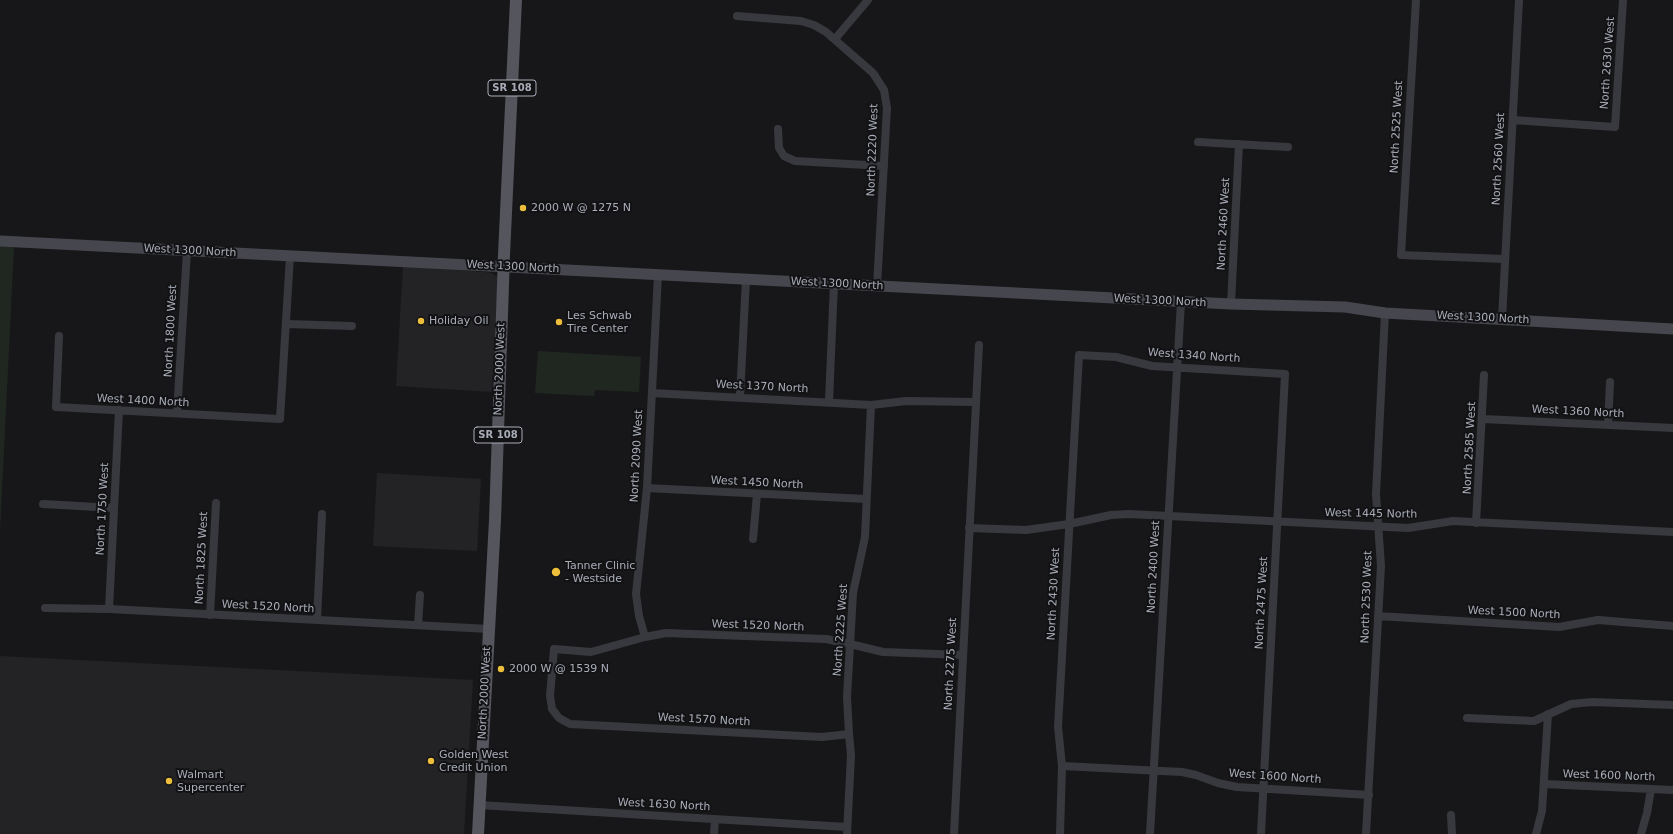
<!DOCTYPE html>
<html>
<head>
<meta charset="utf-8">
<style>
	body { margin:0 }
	canvas { display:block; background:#171719 }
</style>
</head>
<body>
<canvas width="1673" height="834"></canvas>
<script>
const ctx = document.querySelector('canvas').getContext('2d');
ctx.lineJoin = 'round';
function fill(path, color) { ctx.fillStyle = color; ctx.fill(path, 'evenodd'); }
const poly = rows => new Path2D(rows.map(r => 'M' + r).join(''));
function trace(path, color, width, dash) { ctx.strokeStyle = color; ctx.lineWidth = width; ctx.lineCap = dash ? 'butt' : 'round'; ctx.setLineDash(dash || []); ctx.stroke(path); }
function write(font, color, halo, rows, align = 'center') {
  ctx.font = font + ' "DejaVu Sans",sans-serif'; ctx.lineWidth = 4; ctx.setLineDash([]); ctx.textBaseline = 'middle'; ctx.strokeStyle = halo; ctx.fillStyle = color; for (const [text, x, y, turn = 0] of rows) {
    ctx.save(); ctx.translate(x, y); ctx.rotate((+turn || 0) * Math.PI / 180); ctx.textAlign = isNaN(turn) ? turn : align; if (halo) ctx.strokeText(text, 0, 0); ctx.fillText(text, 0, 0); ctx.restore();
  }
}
fill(poly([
	[403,266,484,272,491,273,497,277,498,285,492,392,396,386],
	[377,473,481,479,477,551,373,546],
	[0,656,473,680,464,834,0,834]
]), '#232326');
fill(poly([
	[0,246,14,247,0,531],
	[538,351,641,357,639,392,595,390,594,396,535,393]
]), '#1f2720');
trace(poly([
	[1416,0,1401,255,1504,259],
	[737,16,801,21,814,25,826,32,873,73,884,90,887,108,877,286],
	[835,39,868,0],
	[1513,120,1615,127,1623,0],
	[778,129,779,148,784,156,795,161,884,166],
	[1198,142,1288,147],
	[1231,304,1239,144],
	[1502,319,1519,0],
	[286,324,352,326],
	[59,336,56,407,280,419,290,256],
	[652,393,871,405,906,401,975,402],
	[740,397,746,279],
	[829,401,834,283],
	[177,413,187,251],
	[1483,419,1673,428],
	[1608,425,1610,382],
	[647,488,866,499],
	[43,504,114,508],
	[1476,523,1484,375],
	[969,528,1026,530,1069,524,1111,515,1129,514,1408,528,1453,521,1673,532],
	[753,539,757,494],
	[45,608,109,609,489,629],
	[109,609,119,410],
	[210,615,216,503],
	[1378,616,1559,627,1598,620,1673,626],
	[317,620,322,514],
	[418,625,420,595],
	[645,637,639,616,636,594,647,488,658,275],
	[1467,718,1534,721,1571,704,1592,702,1673,705],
	[849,734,822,737,570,724,559,718,552,709,550,696,554,649,591,652,645,637,666,633,826,639,850,644,883,652,963,655],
	[1062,766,1182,772,1196,775,1218,783,1237,787,1369,795],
	[1544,784,1673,790],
	[479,805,847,827],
	[1451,815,1452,834],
	[714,834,715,819],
	[847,834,851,755,849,734,847,697,853,593,865,537,871,405],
	[954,834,979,345],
	[1060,834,1062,766,1058,727,1079,355,1116,357,1152,366,1285,374,1261,834],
	[1150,834,1181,302],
	[1366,834,1381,566,1376,494,1385,313],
	[1536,834,1542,811,1548,714],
	[1641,834,1647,813,1651,789]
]), '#38393e', 8);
trace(poly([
	[0,241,1231,304,1345,307,1385,313,1673,329]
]), '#46474e', 11);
trace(poly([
	[478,834,495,520,504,255,516,0]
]), '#54555d', 12);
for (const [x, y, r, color] of [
	[523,208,4,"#ecbe3c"],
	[421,321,4,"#ecbe3c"],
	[559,322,4,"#ecbe3c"],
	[556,572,5,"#ecbe3c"],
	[501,669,4,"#ecbe3c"],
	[431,761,4,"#ecbe3c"],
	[169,781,4,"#ecbe3c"]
]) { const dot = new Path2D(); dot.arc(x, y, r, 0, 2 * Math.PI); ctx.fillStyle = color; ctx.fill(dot); trace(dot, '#121214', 1.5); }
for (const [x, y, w] of [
	[512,88,48],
	[498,435,48]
]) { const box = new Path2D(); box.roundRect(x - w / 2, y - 8, w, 16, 3); ctx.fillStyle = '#121214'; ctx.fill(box); trace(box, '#a9adb8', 1); }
write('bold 10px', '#a9adb8', null, [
	["SR 108",512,88],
	["SR 108",498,435]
]);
write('11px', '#a9adb8', '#121214', [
	["North 2630 West",1608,63,-86],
	["North 2525 West",1397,127,-87],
	["North 2220 West",873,150,-88],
	["North 2560 West",1499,159,-87],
	["North 2460 West",1224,224,-87],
	["West 1300 North",190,251,3],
	["West 1300 North",513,267,3],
	["West 1300 North",837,284,3],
	["West 1300 North",1160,301,3],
	["West 1300 North",1483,318,3],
	["North 1800 West",171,331,-87],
	["West 1340 North",1194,356,4],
	["North 2000 West",500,369,-88],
	["West 1370 North",762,387,3],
	["West 1400 North",143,401,3],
	["West 1360 North",1578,412,3],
	["North 2585 West",1470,448,-87],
	["North 2090 West",637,456,-87],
	["West 1450 North",757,483,3],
	["North 1750 West",103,509,-87],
	["West 1445 North",1371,514,1],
	["North 1825 West",202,558,-87],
	["North 2400 West",1154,567,-87],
	["North 2430 West",1054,594,-87],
	["North 2530 West",1367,597,-88],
	["North 2475 West",1262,603,-87],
	["West 1520 North",268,607,3],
	["West 1500 North",1514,613,3],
	["West 1520 North",758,626,2],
	["North 2225 West",841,630,-86],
	["North 2275 West",951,664,-87],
	["North 2000 West",485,693,-87],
	["West 1570 North",704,720,3],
	["West 1600 North",1609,776,2],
	["West 1600 North",1275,777,4],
	["West 1630 North",664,805,3]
]);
write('11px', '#a9adb8', '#121214', [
	["2000 W @ 1275 N",531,208],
	["Les Schwab",567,316],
	["Tire Center",567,329],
	["Holiday Oil",429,321],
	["Tanner Clinic",565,566],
	["- Westside",565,579],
	["2000 W @ 1539 N",509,669],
	["Golden West",439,755],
	["Credit Union",439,768],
	["Walmart",177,775],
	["Supercenter",177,788]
], 'left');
</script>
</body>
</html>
